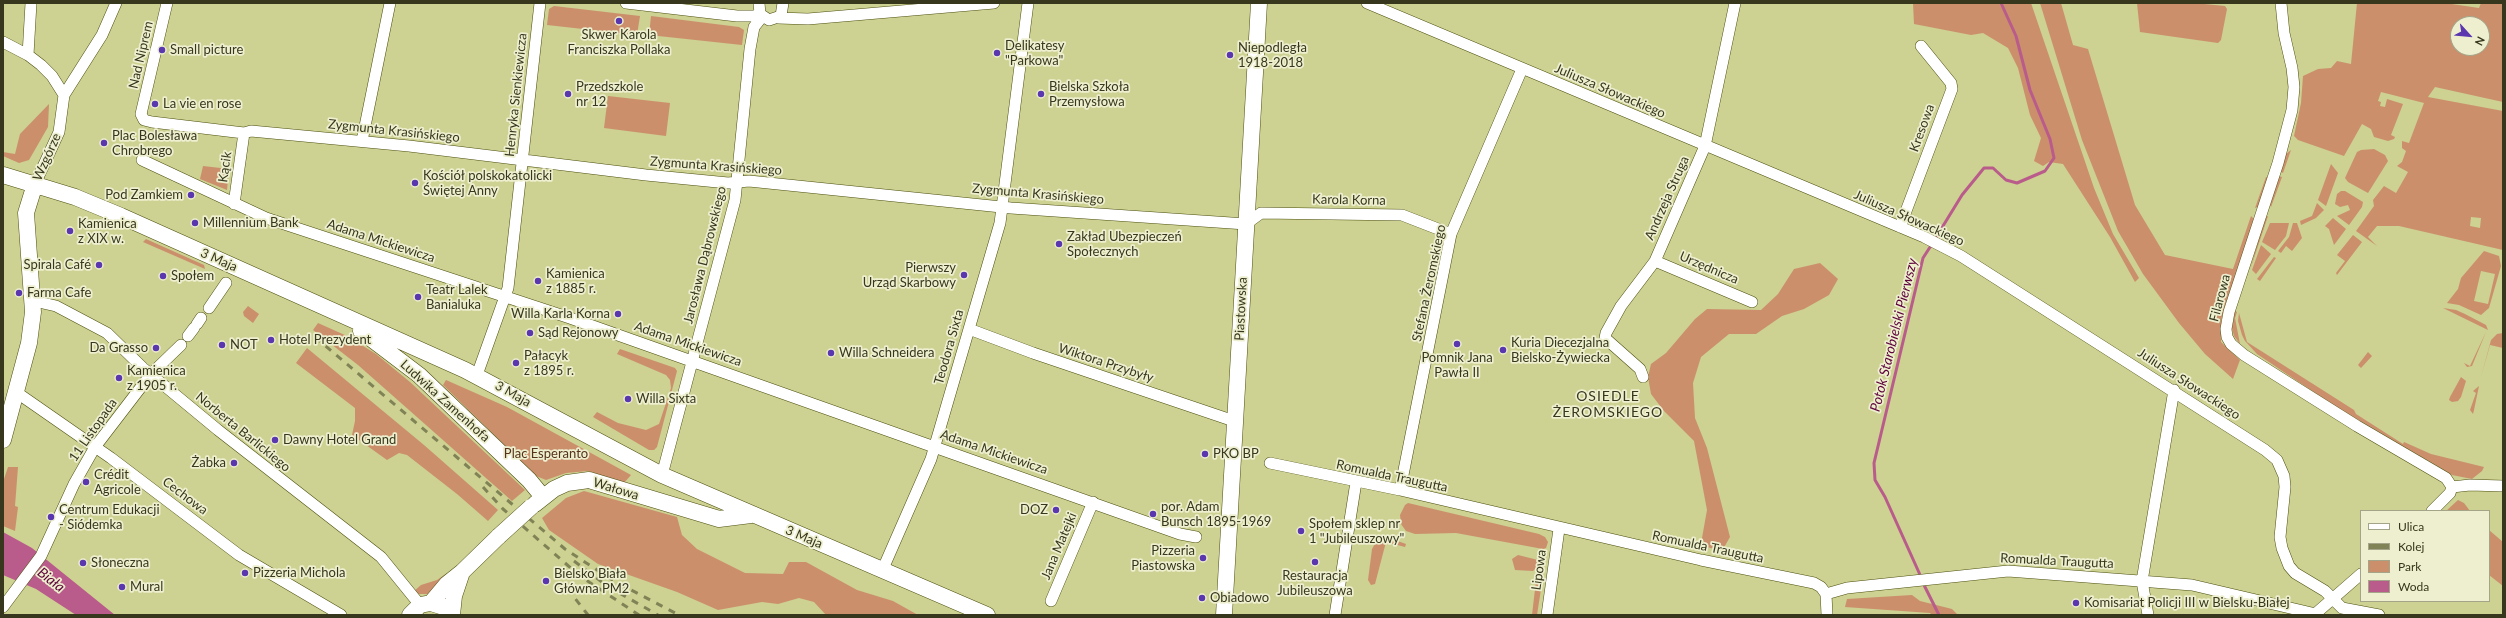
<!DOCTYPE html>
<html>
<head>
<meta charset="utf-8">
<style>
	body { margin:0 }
	#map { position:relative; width:2506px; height:618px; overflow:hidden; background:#cdd191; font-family:Lato,sans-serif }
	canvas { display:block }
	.frame { position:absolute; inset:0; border:4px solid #36371d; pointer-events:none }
	.legend { position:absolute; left:2360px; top:510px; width:130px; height:92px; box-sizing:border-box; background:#edefcf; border:1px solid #a4a588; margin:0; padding:5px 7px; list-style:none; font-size:12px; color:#36371d }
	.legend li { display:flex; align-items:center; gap:8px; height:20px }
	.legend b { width:20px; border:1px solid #a4a588 }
	.north { position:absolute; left:2450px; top:16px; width:40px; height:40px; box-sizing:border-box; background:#edefcf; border:1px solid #a4a588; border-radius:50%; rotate:117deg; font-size:11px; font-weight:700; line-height:16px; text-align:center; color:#36371d }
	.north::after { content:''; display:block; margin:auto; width:14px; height:18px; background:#5a37af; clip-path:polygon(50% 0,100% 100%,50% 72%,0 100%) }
</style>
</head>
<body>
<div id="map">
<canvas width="2506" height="618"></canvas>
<div class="frame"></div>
<ul class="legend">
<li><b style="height:5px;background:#fff"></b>Ulica</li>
<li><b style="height:5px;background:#808356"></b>Kolej</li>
<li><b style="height:11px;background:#cb8f6c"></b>Park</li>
<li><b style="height:11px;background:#ba5c8b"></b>Woda</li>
</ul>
<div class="north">N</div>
</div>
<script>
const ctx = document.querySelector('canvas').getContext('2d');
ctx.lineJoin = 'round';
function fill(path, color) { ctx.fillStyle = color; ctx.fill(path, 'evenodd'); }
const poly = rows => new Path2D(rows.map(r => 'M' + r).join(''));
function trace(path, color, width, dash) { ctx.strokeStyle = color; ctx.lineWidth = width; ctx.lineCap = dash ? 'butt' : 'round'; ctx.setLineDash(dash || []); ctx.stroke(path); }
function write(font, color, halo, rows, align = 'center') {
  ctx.font = font + ' Lato,sans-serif'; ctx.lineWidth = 3.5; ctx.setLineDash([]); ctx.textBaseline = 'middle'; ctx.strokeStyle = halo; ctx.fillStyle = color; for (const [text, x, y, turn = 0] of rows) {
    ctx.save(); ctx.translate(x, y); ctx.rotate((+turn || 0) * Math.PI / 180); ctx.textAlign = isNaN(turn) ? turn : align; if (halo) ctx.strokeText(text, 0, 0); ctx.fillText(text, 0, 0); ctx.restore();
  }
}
fill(poly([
	[1913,3,2031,3,2094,188,2113,234,2139,278,2135,282,2110,237,2063,164,2049,162,2043,166,2034,161,2041,138,2030,115,2018,68,2008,48,1983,33,1971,35,1914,24],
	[2040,3,2061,3,2073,45,2088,49,2135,205,2165,255,2233,269,2251,216,2254,219,2221,320,2221,342,2240,360,2233,379,2205,354,2179,323,2143,274,2118,231,2082,140],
	[2137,3,2194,3,2225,6,2227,9,2221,40,2218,43,2140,32],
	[2357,3,2445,3,2479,8,2481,3,2503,3,2503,102,2435,87,2428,97,2503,111,2503,250,2399,226,2377,226,2368,237,2377,246,2356,231,2374,206,2373,200,2384,186,2396,193,2408,172,2397,166,2402,162,2406,151,2402,148,2402,141,2409,143,2424,103,2381,92,2378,101,2381,102,2380,106,2385,107,2387,99,2403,104,2391,135,2395,137,2394,139,2388,141,2374,137,2371,129,2362,124,2344,156,2298,140,2294,136,2301,103,2303,76,2318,69,2331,68,2337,61,2351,64],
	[2458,24,2482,24,2482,48,2458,48],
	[2471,217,2481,218,2480,228,2470,226],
	[554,6,640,16,637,35,547,25,549,9],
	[651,16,739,27,744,30,742,45,649,35],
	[608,96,670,103,666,136,604,128],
	[49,104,48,127,29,160,19,163,3,156,3,152,15,154,20,134],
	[2374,149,2385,155,2388,161,2368,193,2348,182,2345,178,2357,152,2361,150],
	[2291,150,2283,173,2281,172,2286,154],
	[2331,164,2338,173,2326,206,2318,200],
	[203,166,229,169,227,190,200,179],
	[2279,176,2282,177,2271,207,2270,205],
	[2266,177,2268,177,2258,207,2255,208],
	[2341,191,2345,191,2363,202,2362,207,2349,225,2337,216,2350,210,2348,205,2340,207,2335,204,2337,194],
	[2317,203,2324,210,2316,218,2301,225,2300,221,2312,216],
	[2268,216,2250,270,2265,217],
	[2333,218,2346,229,2334,245,2329,229,2325,226],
	[2270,223,2289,223,2286,236,2275,250,2262,242],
	[2293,223,2297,223,2302,238,2292,251,2286,246,2281,253,2278,251,2289,237],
	[2353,235,2362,242,2337,275,2336,273,2345,261,2337,255],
	[146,239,204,265,205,269,143,242],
	[2261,245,2271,254,2256,274,2252,270],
	[2484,251,2499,256,2501,266,2489,308,2481,315,2459,305,2447,303,2458,289,2461,278],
	[2481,271,2495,274,2488,304,2474,301],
	[2274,257,2276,258,2260,281,2257,279],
	[1820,263,1838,279,1829,295,1804,309,1782,316,1756,334,1729,334,1701,357,1693,383,1695,418,1707,448,1730,537,1722,551,1707,547,1702,538,1707,510,1694,441,1664,411,1651,394,1648,377,1651,364,1666,353,1695,319,1707,309,1761,310,1778,294,1794,269],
	[248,306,259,314,253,323,244,316,243,312],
	[2443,308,2456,310,2465,314,2486,325,2488,330],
	[2235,311,2237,312,2235,318,2240,344,2234,336,2232,328],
	[2239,313,2247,342,2354,410,2356,414,2403,444,2404,442,2431,454,2484,467,2482,471,2472,479,2452,475,2333,405,2257,354,2245,341,2242,335,2238,321],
	[318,323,347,336,376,354,410,382,525,490,512,501,358,365,313,330],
	[2486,332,2472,366,2467,367,2464,363,2470,366],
	[2503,333,2503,348,2490,345,2481,377,2491,340,2497,334],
	[307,348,424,445,498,510,488,521,457,494,407,455,399,453,387,460,352,435,355,421,355,408,296,363],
	[620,349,675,368,677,371,657,447,654,450,649,450,593,417,597,412,618,423,646,430,659,424,671,388,670,380,666,375,617,354],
	[2368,352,2372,356,2361,368,2358,365],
	[2461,377,2466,381,2461,397,2458,401,2452,402,2449,400,2450,397],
	[446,380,507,407,631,475,624,483,588,471,566,473,546,480,536,476,443,385],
	[2479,386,2474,410,2473,414,2470,410,2476,393,2473,391],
	[8,467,18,467,15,506,18,507,15,531,3,526,3,482],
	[584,491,677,517,682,535,697,549,745,573,783,574,789,562,806,562,857,590,893,601,918,615,826,615,814,602,799,598,778,604,762,602,718,610,677,592,598,564,549,530,542,518,566,498],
	[2458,500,2464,503,2470,511,2446,511],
	[1408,503,1539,534,1545,537,1548,542,1546,548,1543,549,1456,533,1415,534,1406,531,1401,524,1400,515,1405,505],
	[2489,530,2503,542,2503,586,2489,575],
	[1386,537,1406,544,1405,547,1386,542,1375,584,1371,585,1368,580,1372,549,1376,542],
	[1518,555,1538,560,1540,564,1533,571,1515,570,1512,559],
	[1544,570,1537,615,1532,615,1537,572],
	[447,573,435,591,430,594,419,594,414,591,421,585,437,580],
	[1912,595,1920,601,1952,609,1958,615,1932,615,1930,613,1845,607,1847,599]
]), '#cb8f6c');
fill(poly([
	[3,532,32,548,115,615,76,615,36,589,3,575]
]), '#ba5c8b');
trace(poly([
	[1935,239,1962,195,1984,168,1993,168,2006,180,2017,183,2045,171,2054,158,2050,139,2030,90,2016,36,2001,3],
	[1921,577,1885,497,1875,480,1874,463,1923,258,1932,244],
	[1923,583,1939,615]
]), '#ba5c8b', 3);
const street = poly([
	[167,3,141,114,144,120,152,122,244,133,251,131,409,146,646,175,728,183,749,181,1011,208,1246,224,1261,213,1402,215,1451,234],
	[626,3,737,16,754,16,760,14],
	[759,3,760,14,769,20,781,16,783,3],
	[1367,3,1924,237,1961,256,2265,450,2277,460,2284,476,2285,487,2280,537,2282,548,2289,566,2295,573,2325,591,2342,608,2379,615],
	[2281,3,2284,33,2292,68,2294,87,2292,110,2278,163,2229,312,2226,329,2227,337,2231,344,2244,355,2357,426,2446,478,2452,487],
	[778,18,808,19,994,3],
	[3,42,28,55,41,65,52,76,64,95,59,132,35,184],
	[28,55,31,3],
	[64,95,102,35,116,3],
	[362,141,390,3],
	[142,160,266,218,570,318,1180,534,1196,537],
	[234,204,244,133],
	[1900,227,1952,89,1951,83,1921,46],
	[1655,261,1752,302],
	[34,301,56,306,107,333,143,368,218,430,381,557,420,605],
	[209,308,226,283],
	[197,324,201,318],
	[969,329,1033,353,1234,421],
	[188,336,194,328],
	[477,375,508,288,540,3],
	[1643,377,1640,369,1605,338,1606,333,1621,306,1655,261,1705,146,1735,3],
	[16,392,111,458,239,555,341,615],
	[1270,463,1400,490,1701,560,1814,583,1821,587,1826,594,1847,588,2008,571,2192,585,2316,614],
	[662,475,735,200,750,49,754,27,762,17],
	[2452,487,2470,485,2503,486],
	[1400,490,1451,234,1522,69],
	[2432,511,2450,493,2452,487],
	[882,571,931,459,1000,223,1028,3],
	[1826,594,1827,615],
	[1051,601,1093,502],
	[3,607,41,556,74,484,95,447,151,374,181,345],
	[1335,615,1356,482],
	[1547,615,1559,529],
	[2148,615,2142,581,2174,390],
	[2314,615,2361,574]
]);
const secondary = poly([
	[3,175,75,197,121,216,465,370,662,475,987,615],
	[361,331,419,375,529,480,543,497],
	[3,440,29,343,33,312,26,213,35,184],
	[535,504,554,489,567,483,589,480,719,519,751,515],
	[431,603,447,584,462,572,499,536],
	[410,615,420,605,431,603,447,608,452,615],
	[452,615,454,596,462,572],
	[1224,615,1259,3]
]);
trace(street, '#4d4f0e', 12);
trace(secondary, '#4d4f0e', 17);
trace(street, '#fff', 11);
trace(secondary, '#fff', 16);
trace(poly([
	[315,337,565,549,614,581,679,615],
	[483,487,503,509,580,576,639,615],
	[574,561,607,586,658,615],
	[567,588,588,615]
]), '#808356', 3, [7, 7]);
const secondaryBridge = poly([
	[499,536,531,507]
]);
trace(secondaryBridge, '#4d4f0e', 17, []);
trace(secondaryBridge, '#fff', 16);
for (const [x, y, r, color] of [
	[619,21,4,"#5a37af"],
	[162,50,4,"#5a37af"],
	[997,53,4,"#5a37af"],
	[1230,55,4,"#5a37af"],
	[568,94,4,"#5a37af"],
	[1041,94,4,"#5a37af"],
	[155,104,4,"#5a37af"],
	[104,143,4,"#5a37af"],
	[415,183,4,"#5a37af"],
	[191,195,4,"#5a37af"],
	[195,223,4,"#5a37af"],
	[70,231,4,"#5a37af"],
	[1059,244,4,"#5a37af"],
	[99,265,4,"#5a37af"],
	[964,275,4,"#5a37af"],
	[163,276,4,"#5a37af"],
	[538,281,4,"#5a37af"],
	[19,293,4,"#5a37af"],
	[418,297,4,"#5a37af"],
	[618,314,4,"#5a37af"],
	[530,333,4,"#5a37af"],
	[271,340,4,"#5a37af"],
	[1457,344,4,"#5a37af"],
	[222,345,4,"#5a37af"],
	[156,348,4,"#5a37af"],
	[1503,350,4,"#5a37af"],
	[831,353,4,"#5a37af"],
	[516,363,4,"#5a37af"],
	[119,378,4,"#5a37af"],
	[628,399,4,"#5a37af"],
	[275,440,4,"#5a37af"],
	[1205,454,4,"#5a37af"],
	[234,463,4,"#5a37af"],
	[86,482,4,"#5a37af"],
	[1056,510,4,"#5a37af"],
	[1153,514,4,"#5a37af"],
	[51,517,4,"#5a37af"],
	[1301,531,4,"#5a37af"],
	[1203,558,4,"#5a37af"],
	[1315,562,4,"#5a37af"],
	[83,563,4,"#5a37af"],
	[245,573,4,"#5a37af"],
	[546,581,4,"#5a37af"],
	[122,587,4,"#5a37af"],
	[1202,598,4,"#5a37af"],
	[2076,603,4,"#5a37af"]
]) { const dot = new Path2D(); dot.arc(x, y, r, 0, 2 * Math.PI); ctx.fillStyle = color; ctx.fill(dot); trace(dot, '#edefcf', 1.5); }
write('13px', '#36371d', '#edefcf', [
	["Skwer Karola",619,35,"center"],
	["Franciszka Pollaka",619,50,"center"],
	["Delikatesy",1005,46],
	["\"Parkowa\"",1005,61],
	["Niepodległa",1238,48],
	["1918-2018",1238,63],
	["Small picture",170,50],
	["Przedszkole",576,87],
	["nr 12",576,102],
	["Bielska Szkoła",1049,87],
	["Przemysłowa",1049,102],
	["La vie en rose",163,104],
	["Plac Bolesława",112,136],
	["Chrobrego",112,151],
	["Kościół polskokatolicki",423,176],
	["Świętej Anny",423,191],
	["Pod Zamkiem",183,195,"right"],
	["Millennium Bank",203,223],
	["Kamienica",78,224],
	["z XIX w.",78,239],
	["Zakład Ubezpieczeń",1067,237],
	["Społecznych",1067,252],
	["Spirala Café",91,265,"right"],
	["Pierwszy",956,268,"right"],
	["Urząd Skarbowy",956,283,"right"],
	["Kamienica",546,274],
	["z 1885 r.",546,289],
	["Społem",171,276],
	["Teatr Lalek",426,290],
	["Banialuka",426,305],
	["Farma Cafe",27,293],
	["Willa Karla Korna",610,314,"right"],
	["Sąd Rejonowy",538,333],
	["Hotel Prezydent",279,340],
	["Kuria Diecezjalna",1511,343],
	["Bielsko-Żywiecka",1511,358],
	["NOT",230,345],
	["Da Grasso",148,348,"right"],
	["Willa Schneidera",839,353],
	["Pałacyk",524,356],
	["z 1895 r.",524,371],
	["Pomnik Jana",1457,358,"center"],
	["Pawła II",1457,373,"center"],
	["Kamienica",127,371],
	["z 1905 r.",127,386],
	["Willa Sixta",636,399],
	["Dawny Hotel Grand",283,440],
	["PKO BP",1213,454],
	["Żabka",226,463,"right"],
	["Crédit",94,475],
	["Agricole",94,490],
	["por. Adam",1161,507],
	["Bunsch 1895-1969",1161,522],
	["Centrum Edukacji",59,510],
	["- Siódemka",59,525],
	["DOZ",1048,510,"right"],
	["Społem sklep nr",1309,524],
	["1 \"Jubileuszowy\"",1309,539],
	["Pizzeria",1195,551,"right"],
	["Piastowska",1195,566,"right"],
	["Słoneczna",91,563],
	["Pizzeria Michola",253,573],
	["Bielsko Biała",554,574],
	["Główna PM2",554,589],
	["Restauracja",1315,576,"center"],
	["Jubileuszowa",1315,591,"center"],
	["Mural",130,587],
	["Obiadowo",1210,598],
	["Komisariat Policji III w Bielsku-Białej",2084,603]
], 'left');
write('13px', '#36371d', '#edefcf', [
	["Nad Niprem",141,55,-77],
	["Juliusza Słowackiego",1610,91,23],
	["Henryka Sienkiewicza",516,95,-84],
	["Kresowa",1922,128,-70],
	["Zygmunta Krasińskiego",394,131,6],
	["Wzgórze",47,157,-66],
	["Zygmunta Krasińskiego",716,166,4],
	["Kącik",225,167,-82],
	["Zygmunta Krasińskiego",1038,194,5],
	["Andrzeja Struga",1667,198,-66],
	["Karola Korna",1349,200,1],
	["Juliusza Słowackiego",1909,218,24],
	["Adama Mickiewicza",381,241,18],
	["Jarosława Dąbrowskiego",705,255,-76],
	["3 Maja",219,260,24],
	["Urzędnicza",1709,268,23],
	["Stefana Żeromskiego",1429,283,-78],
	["Filarowa",2220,298,-75],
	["Piastowska",1241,309,-87],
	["Adama Mickiewicza",688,344,19],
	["Teodora Sixta",949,347,-74],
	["Wiktora Przybyły",1106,363,18],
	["Juliusza Słowackiego",2189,384,33],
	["3 Maja",513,394,29],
	["Ludwika Zamenhofa",445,401,42],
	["11 Listopada",93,430,-55],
	["Norberta Barlickiego",243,432,39],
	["Adama Mickiewicza",994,452,19],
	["Romualda Traugutta",1392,476,12],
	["Wałowa",616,489,17],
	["Cechowa",185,496,37],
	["3 Maja",804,537,23],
	["Jana Matejki",1059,546,-67],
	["Romualda Traugutta",1708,547,12],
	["Romualda Traugutta",2057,561,3],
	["Lipowa",1539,570,-82]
]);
write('13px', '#57321b', '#edefcf', [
	["Plac Esperanto",546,454]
]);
write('italic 14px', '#5e023b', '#edefcf', [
	["Potok Starobielski Pierwszy",1894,335,-76],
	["Biała",51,580,38]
]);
ctx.letterSpacing = '1px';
write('14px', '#36371d', '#edefcf', [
	["OSIEDLE",1608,396],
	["ŻEROMSKIEGO",1608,412]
]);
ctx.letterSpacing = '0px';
</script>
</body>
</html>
